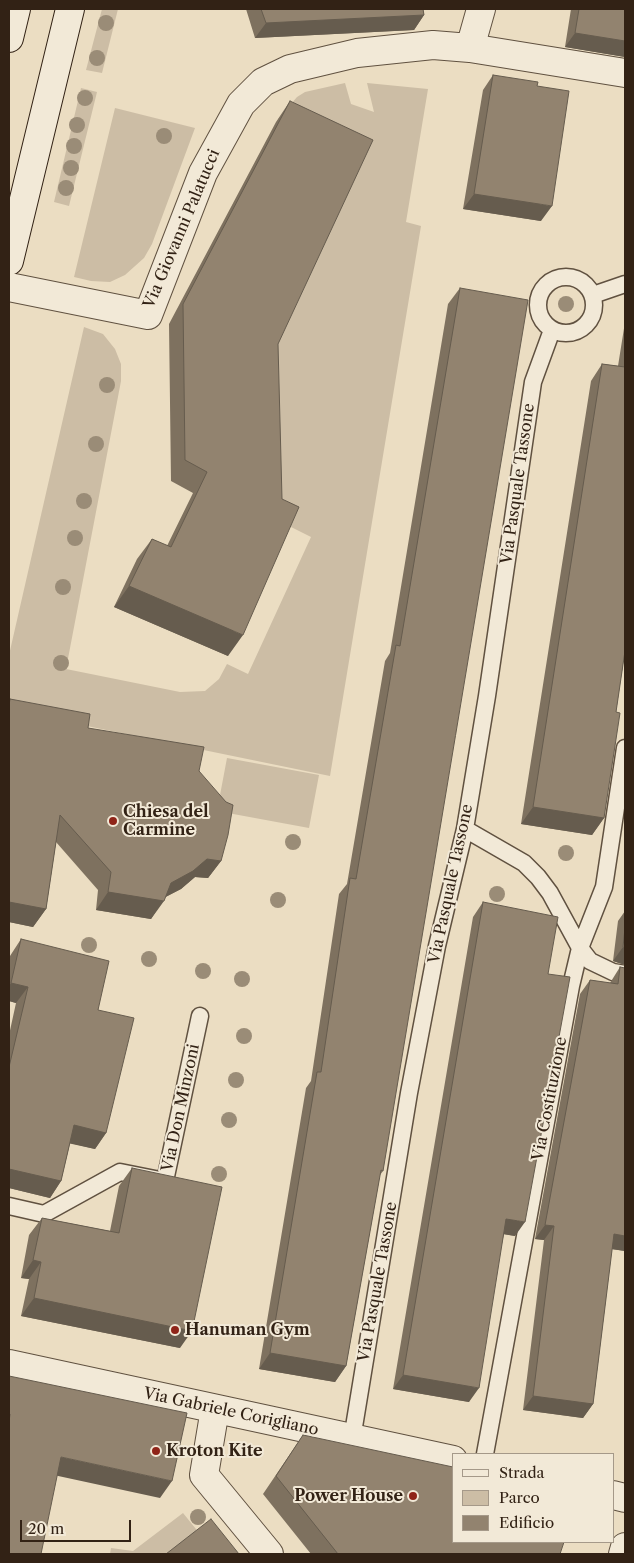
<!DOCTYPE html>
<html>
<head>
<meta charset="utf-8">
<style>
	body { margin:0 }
	#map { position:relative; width:634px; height:1563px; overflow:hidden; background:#ebddc2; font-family:"Libre Caslon Text",serif }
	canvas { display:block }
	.frame { position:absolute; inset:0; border:10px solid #322215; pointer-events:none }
	.legend { position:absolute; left:452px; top:1453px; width:162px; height:90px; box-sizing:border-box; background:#f2e9d7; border:1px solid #a59989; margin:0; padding:6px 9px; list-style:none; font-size:15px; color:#322215 }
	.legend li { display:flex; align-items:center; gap:10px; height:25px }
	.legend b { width:25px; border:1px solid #a59989 }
	.scale { position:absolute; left:20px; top:1520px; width:111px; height:22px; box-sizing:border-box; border:2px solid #322215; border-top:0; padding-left:6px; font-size:15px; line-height:18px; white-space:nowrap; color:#322215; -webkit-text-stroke:4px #f2e9d7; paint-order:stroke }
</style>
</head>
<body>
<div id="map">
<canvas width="634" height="1563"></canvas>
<div class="frame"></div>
<ul class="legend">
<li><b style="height:6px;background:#f2e9d7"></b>Strada</li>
<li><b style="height:14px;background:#ccbda5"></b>Parco</li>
<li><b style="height:14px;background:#92836f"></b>Edificio</li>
</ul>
<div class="scale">20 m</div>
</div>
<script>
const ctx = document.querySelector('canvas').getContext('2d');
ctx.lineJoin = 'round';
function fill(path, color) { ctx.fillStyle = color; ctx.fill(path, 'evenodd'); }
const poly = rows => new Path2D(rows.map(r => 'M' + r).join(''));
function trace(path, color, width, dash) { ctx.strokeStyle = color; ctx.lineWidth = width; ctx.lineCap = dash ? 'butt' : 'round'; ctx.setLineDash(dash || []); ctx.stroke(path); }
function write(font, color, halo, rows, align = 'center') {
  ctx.font = font + ' "Libre Caslon Text",serif'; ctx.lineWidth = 4; ctx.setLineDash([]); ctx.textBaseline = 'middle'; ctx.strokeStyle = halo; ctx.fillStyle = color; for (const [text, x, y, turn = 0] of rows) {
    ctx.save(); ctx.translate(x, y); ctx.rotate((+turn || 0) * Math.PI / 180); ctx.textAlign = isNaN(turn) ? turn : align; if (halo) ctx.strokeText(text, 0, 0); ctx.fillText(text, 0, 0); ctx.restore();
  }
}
fill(poly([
	[102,9,118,9,102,73,86,70],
	[345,83,351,104,374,112,367,83,428,89,406,222,421,226,330,776,9,710,9,655,84,327,103,334,115,349,121,364,121,381,66,669,180,692,205,691,219,679,227,664,248,674,311,537,271,517,268,364,363,159,278,119,297,97,305,92],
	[81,88,97,92,69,206,54,202],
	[115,108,195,128,152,244,144,258,125,275,110,282,91,281,74,277],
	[227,758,319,775,309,828,217,811],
	[183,1513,200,1534,175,1554,110,1554,111,1548,133,1551]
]), '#ccbda5');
const lane = poly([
	'538 305a28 28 0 1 1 56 0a28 28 0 1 1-56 0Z',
	[593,295,625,284],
	[465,829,524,863,538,877,550,893,580,948,590,961,613,972,625,974],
	[9,1206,44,1214,120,1172,165,1181,200,1016],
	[352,1439,409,1093,437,946,465,829,487,696,533,382,552,330],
	[485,1454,571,986,580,948,604,887,625,748]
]);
const street = poly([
	[470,48,481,9],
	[9,287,148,315,203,173,241,104,263,82,290,69,357,53,433,45,470,48,625,73],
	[9,1364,453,1460],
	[215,1409,204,1475,269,1554],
	[613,1495,625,1498],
	[623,1554,625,1547]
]);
const secondary = poly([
	[9,38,16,9],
	[9,261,70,9]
]);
trace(lane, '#605140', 19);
trace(street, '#605140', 30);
trace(secondary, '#322215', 30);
trace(lane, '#f2e9d7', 16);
trace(street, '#f2e9d7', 28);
trace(secondary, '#f2e9d7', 28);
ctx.fillStyle = '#9a8c77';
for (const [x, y] of [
	[106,23],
	[97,58],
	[85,98],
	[77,125],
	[164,136],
	[74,146],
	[71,168],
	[66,188],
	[566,304],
	[107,385],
	[96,444],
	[84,501],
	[75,538],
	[63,587],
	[61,663],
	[293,842],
	[566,853],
	[497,894],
	[278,900],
	[89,945],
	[149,959],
	[203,971],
	[242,979],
	[244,1036],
	[236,1080],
	[229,1120],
	[219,1174],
	[198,1517]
]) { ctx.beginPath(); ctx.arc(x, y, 8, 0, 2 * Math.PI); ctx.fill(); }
fill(poly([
	[246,9,423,9,424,15,414,30,255,38],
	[571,9,625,9,625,57,565,47],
	[493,75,537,86,541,221,463,209,483,90],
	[290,101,278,344,228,656,114,607,137,559,152,539,167,546,193,493,171,481,169,324,276,122],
	[460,288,383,1171,380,1175,346,1366,335,1382,259,1369,306,1088,311,1081,339,894,347,884,385,661,390,653,448,304],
	[625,322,625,651,616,712,604,818,592,835,521,824,591,381,602,364,618,366],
	[10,699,199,771,221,861,208,878,195,877,181,889,165,897,151,919,96,910,98,890,56,842,46,909,33,927,9,922,9,700],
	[483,902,548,974,515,1236,504,1234,469,1402,393,1389,473,917],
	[625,911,625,965,613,961,618,921],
	[21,939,98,1010,106,1133,95,1149,70,1143,61,1181,50,1198,9,1188,9,1035,16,1003,9,1001,9,959,10,956],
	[620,967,625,1251,612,1249,593,1404,583,1418,523,1410,544,1240,535,1239,580,994,590,980,610,983],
	[132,1168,180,1348,21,1316,29,1279,21,1278,29,1235,42,1218,110,1231,119,1186],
	[303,1435,560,1554,311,1554,263,1494]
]), '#7e715f');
fill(poly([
	[424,15,414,30,255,38,266,23],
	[575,33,625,41,625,57,565,47],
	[474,194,552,206,541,221,463,209],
	[129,586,243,635,228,656,114,607],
	[533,807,604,818,592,835,521,824],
	[207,859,221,861,208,878,195,877,181,889,160,900,164,901,151,919,96,910,108,892,171,883],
	[9,902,46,909,33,927,9,922],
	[623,947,625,948,625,965,613,961],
	[11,983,28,987,16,1003,9,1001,9,986],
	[74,1125,106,1133,95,1149,63,1142],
	[9,1169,61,1181,50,1198,9,1188],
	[506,1219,525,1222,515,1236,496,1233],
	[545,1225,554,1226,544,1240,535,1239],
	[614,1234,625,1236,625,1251,604,1248],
	[33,1260,41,1262,29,1279,21,1278],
	[34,1298,192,1331,180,1348,21,1316],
	[270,1353,346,1366,335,1382,259,1369],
	[403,1375,479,1388,469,1402,393,1389],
	[533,1396,593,1404,583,1418,523,1410],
	[61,1457,172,1481,160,1498,49,1474]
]), '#665c4e');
const building = poly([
	[261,9,423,9,424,15,266,23,261,9],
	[579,9,625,9,625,41,575,33,579,9],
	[493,75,538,82,537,86,569,91,552,206,474,194,493,75],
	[290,101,373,140,278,344,282,499,299,507,243,635,129,586,152,539,171,547,207,472,185,460,183,304,290,101],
	[460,288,528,300,383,1171,381,1170,346,1366,270,1353,317,1072,321,1072,350,878,356,879,396,645,400,646,460,288],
	[602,364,625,367,625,651,616,712,620,713,604,818,533,807,602,364],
	[10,699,90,714,88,728,204,747,199,771,226,802,233,805,228,835,221,861,207,859,193,871,171,883,164,901,108,892,111,872,60,815,46,909,9,902,9,705,10,699],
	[483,902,558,917,548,974,570,977,525,1222,506,1219,479,1388,403,1375,483,902],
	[625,928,625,948,623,947,625,928],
	[21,939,109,961,98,1010,134,1018,106,1133,74,1125,61,1181,9,1169,9,1067,28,987,11,983,21,939],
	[620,967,625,968,625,1236,614,1234,593,1404,533,1396,554,1226,545,1225,590,980,618,984,620,967],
	[132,1168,222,1187,192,1331,34,1298,41,1262,33,1260,42,1218,119,1233,132,1168],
	[9,1376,187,1413,172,1481,61,1457,41,1554,9,1554,9,1422,10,1414,9,1413,9,1376],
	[303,1435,453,1467,453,1542,564,1542,560,1554,338,1554,276,1476,303,1435],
	[211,1519,239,1554,166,1554,211,1519]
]);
fill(building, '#92836f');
trace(building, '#665c4e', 1);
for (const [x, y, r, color] of [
	[113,821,5,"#8f2418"],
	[175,1330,5,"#8f2418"],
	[156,1451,5,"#8f2418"],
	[413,1496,5,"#8f2418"]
]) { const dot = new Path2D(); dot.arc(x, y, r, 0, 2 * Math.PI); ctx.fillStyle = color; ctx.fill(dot); trace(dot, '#f2e9d7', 2); }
write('16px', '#322215', '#f2e9d7', [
	["Via Giovanni Palatucci",182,229,-67],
	["Via Pasquale Tassone",518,484,-82],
	["Via Pasquale Tassone",451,884,-78],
	["Via Costituzione",550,1099,-79],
	["Via Don Minzoni",181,1108,-78],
	["Via Pasquale Tassone",378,1282,-80],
	["Via Gabriele Corigliano",231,1412,12]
]);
write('bold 16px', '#322215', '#f2e9d7', [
	["Chiesa del",123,812],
	["Carmine",123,830],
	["Hanuman Gym",185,1330],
	["Kroton Kite",166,1451],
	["Power House",403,1496,"right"]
], 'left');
</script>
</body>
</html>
